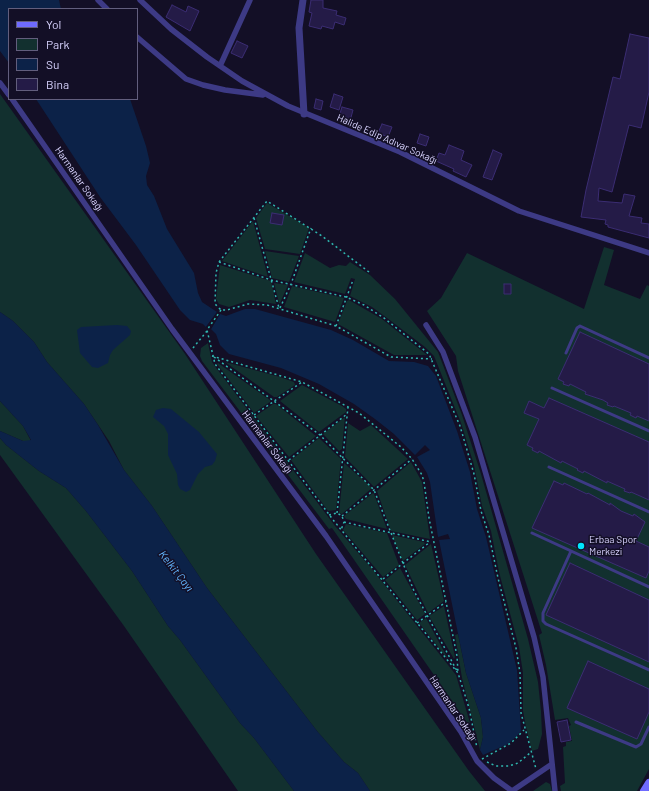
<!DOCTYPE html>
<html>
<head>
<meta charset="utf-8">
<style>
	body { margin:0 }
	#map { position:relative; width:649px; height:791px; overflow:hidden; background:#130f26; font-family:Barlow,sans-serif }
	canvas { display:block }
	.legend { position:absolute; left:8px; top:8px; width:130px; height:92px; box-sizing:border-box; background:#130f26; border:1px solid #625e7d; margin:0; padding:5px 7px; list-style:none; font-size:12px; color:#d9d4ff }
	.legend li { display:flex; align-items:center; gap:8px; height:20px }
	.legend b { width:20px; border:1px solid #625e7d }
</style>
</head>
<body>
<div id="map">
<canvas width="649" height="791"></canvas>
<ul class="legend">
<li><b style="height:5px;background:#6f6bff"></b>Yol</li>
<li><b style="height:11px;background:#12302f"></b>Park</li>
<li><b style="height:11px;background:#0c2248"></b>Su</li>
<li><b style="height:11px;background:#241b47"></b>Bina</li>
</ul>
</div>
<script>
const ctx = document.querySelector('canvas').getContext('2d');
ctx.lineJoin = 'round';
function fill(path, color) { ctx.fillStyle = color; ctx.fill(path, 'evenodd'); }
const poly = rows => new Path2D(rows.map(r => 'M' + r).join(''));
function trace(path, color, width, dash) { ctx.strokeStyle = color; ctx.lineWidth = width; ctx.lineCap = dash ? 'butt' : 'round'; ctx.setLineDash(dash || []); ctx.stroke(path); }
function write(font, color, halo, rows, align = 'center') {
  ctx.font = font + ' Barlow,sans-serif'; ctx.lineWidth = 3; ctx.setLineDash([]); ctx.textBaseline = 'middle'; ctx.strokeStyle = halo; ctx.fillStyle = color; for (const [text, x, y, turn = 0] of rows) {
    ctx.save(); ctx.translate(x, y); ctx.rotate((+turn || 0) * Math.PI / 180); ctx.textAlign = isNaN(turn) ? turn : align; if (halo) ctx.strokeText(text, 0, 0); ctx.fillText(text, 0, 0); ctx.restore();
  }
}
fill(poly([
	[0,94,185,354,316,554,469,771,485,791,370,791,358,773,344,762,317,731,207,588,152,506,124,470,109,441,84,404,47,362,34,342,13,321,0,312],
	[267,203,309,228,300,254,265,249,256,218],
	[253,221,268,277,222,261],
	[604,247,614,250,604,285,640,299,647,285,649,286,649,769,637,791,561,791,560,786,565,783,563,747,566,746,566,742,572,741,569,726,571,725,568,718,555,720,546,665,539,635,542,633,458,371,456,356,427,311,441,298,467,253,584,309],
	[265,251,299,256,289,282,272,278],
	[305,253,330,268,339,265,346,266,350,262,370,275,395,299,438,352,462,415,481,474,528,639,538,682,541,711,542,734,538,749,532,751,526,727,523,711,523,673,519,647,499,572,491,531,482,506,474,465,461,423,434,356,425,347,387,318,372,307,350,296,355,279,351,278,345,294,294,282],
	[220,265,271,281,276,304,250,300,229,307,219,304,216,299],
	[274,283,288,285,280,303,279,303],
	[292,286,344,298,335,322,284,307],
	[349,300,382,319,427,355,394,355,338,324,347,301],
	[208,343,212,362,217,369,335,526,372,569,456,675,470,723,468,724,332,528,329,529,202,361,200,356,201,348],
	[225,362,280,377,294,382,295,385,277,397,274,397],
	[218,363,270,400,270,402,254,413,217,364],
	[302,385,342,406,346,409,346,412,319,432,280,401],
	[0,401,23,426,31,441,23,441,0,431],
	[273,404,276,404,316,436,289,457,256,416],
	[345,417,342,449,339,451,323,434],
	[348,423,360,431,371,425,408,459,374,487,345,457],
	[0,438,6,445,39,471,66,488,86,511,132,571,168,626,180,640,240,723,254,738,294,791,238,791,124,626,0,455],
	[319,438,341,459,336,510,328,511,291,460],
	[411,462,422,482,430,539,391,531,377,491],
	[344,463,372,488,342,514,339,513],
	[373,493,374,494,387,529,346,519,344,516],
	[346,524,387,533,399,565,383,577,343,530],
	[392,535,424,542,425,544,403,561],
	[431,544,444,601,428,613,405,565],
	[400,568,425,614,417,620,385,580],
	[444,606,455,657,454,659,429,616],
	[426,618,447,657,447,658,419,623],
	[458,634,466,673,481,718,483,737,480,750,462,678,455,635],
	[546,782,550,784,552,791,533,791]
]), '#12302f');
fill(poly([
	[0,0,59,0,61,9,9,9,9,63,0,51],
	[36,99,130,99,146,146,150,163,146,176,147,185,154,196,167,229,194,273,198,293,202,302,217,312,206,327,203,324,190,320,180,310,136,245,100,197],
	[245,309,255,309,331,330,353,340,389,361,414,362,428,366,436,376,457,431,470,472,477,509,486,537,517,670,521,731,517,736,508,744,483,755,480,750,483,737,481,718,466,673,439,540,450,539,448,534,438,537,430,482,427,473,417,457,430,450,425,445,415,455,394,434,375,419,354,404,319,384,281,368,229,354,220,345,216,334,211,329,220,314,226,316],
	[0,312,13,321,34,342,47,362,84,404,98,425,124,470,152,506,207,588,317,731,344,762,358,773,370,791,294,791,254,738,240,723,180,640,168,626,132,571,86,511,66,488,39,471,6,445,0,438,0,431,23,441,31,440,23,426,0,401],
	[117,325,127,326,131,331,130,335,113,350,110,355,108,363,98,368,92,367,80,353,77,330,81,327],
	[163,408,171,409,199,432,217,454,215,461,212,465,205,467,198,474,190,490,186,492,180,489,178,485,177,474,168,455,168,434,164,426,153,417,156,410]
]), '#0c2248');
fill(poly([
	[217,312,220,314,211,329,209,328,215,318,208,328,206,327]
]), '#130f26');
const building = poly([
	[311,0,323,0,323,8,337,11,336,15,346,18,344,25,335,22,333,29,322,26,321,29,309,26,312,13,309,12,311,0],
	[172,5,186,12,188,6,199,11,190,31,166,17,172,5],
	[630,34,649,38,649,92,641,128,629,125,612,192,599,188,598,201,622,203,624,194,635,196,629,216,642,218,641,223,649,224,649,238,608,227,608,225,605,224,606,220,581,217,586,190,613,77,620,79,630,34],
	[237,41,248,46,242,58,231,53,237,41],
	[334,94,343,97,339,110,330,107,334,94],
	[316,99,323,101,321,110,314,108,316,99],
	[342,107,353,110,350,121,339,117,342,107],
	[382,124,392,127,388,137,378,133,382,124],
	[420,134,429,137,426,146,417,143,420,134],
	[449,145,464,151,461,160,472,165,466,177,453,171,454,169,436,161,439,153,445,155,449,145],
	[493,150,502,154,492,180,483,177,493,150],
	[272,213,284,215,282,225,270,223,272,213],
	[504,284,511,284,511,294,504,294,504,284],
	[580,332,649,364,649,421,637,416,636,418,630,415,631,413,614,406,613,407,607,405,608,403,603,400,585,394,586,392,570,384,569,386,563,384,564,382,558,379,580,332],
	[549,398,649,442,649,500,631,492,630,493,624,491,625,489,607,481,607,483,584,471,583,473,577,470,578,469,562,461,561,463,539,451,538,453,532,450,533,448,527,445,539,419,524,413,529,401,544,408,549,398],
	[554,481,563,485,564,483,587,494,588,493,610,505,610,503,621,511,633,516,634,514,645,522,636,541,649,547,649,571,646,578,532,528,554,481],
	[570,563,649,600,649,662,546,615,570,563],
	[588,661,649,689,649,712,637,739,567,708,588,661],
	[567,720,571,740,561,742,557,722,567,720]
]);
fill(building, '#241b47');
trace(building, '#3b2d73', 1);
trace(poly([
	[254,218,279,308],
	[219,262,271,280,346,297,364,305,384,318,429,354,460,426,474,474,481,511,489,535,498,578,516,648,520,673,521,713,536,769],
	[369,272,322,236,267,201,219,262,216,273,215,304,221,310,227,310,248,304,267,305,336,326,391,357,432,359],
	[280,308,291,284,311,228],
	[221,310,207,330,215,364,334,521,458,673,469,708,477,748],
	[336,326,353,280],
	[193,348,207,331],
	[212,356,302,382,359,413,401,447,412,459,422,475,424,482,429,518,457,656,458,673],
	[214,357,320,435,374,490,414,591,457,671],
	[254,415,302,382],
	[289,460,347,414],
	[337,513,348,407],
	[329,515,337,513,342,516,344,522,341,530],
	[342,516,412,459],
	[344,522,431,542],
	[383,579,430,542],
	[417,623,446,602],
	[482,759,511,743,524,730],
	[487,762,496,766,509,766,518,763,530,753]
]), '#2fb8b0', 1.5, [2, 3]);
trace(poly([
	[566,353,577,328,580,326,649,358],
	[552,388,649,431],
	[549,467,649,512],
	[532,533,649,587],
	[571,551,543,613,543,621,546,624,649,670],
	[576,722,636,747,641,744,649,727]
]), '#3d3a85', 3);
trace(poly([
	[98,0,107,9],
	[140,0,171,29,207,57,242,81,288,106,400,152,519,211,649,253],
	[137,37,186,79,203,85,225,90,263,95],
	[220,66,250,0],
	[0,83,9,95],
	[12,99,172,329,326,536,461,732,477,761,494,778,512,791],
	[426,325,443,352,475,437,534,637,543,677,555,791],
	[512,791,552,764]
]), '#3d3a85', 5.5);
trace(poly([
	[303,0,299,28,304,114]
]), '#3d3a85', 7);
trace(poly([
	[644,791,649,783]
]), '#6f6bff', 8);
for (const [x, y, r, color] of [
	[581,546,4,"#00e5ff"]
]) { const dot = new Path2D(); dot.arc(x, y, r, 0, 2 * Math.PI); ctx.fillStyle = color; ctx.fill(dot); trace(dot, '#130f26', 1.5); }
write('10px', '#d9d4ff', '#130f26', [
	["Halide Edip Adıvar Sokağı",387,139,24],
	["Harmanlar Sokağı",79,179,55],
	["Harmanlar Sokağı",267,442,53],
	["Harmanlar Sokağı",453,708,56]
]);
write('10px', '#d9d4ff', '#130f26', [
	["Erbaa Spor",589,540],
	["Merkezi",589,552]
], 'left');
write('italic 11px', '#62b6ff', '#130f26', [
	["Kelkit Çayı",176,571,52]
]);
</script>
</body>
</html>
